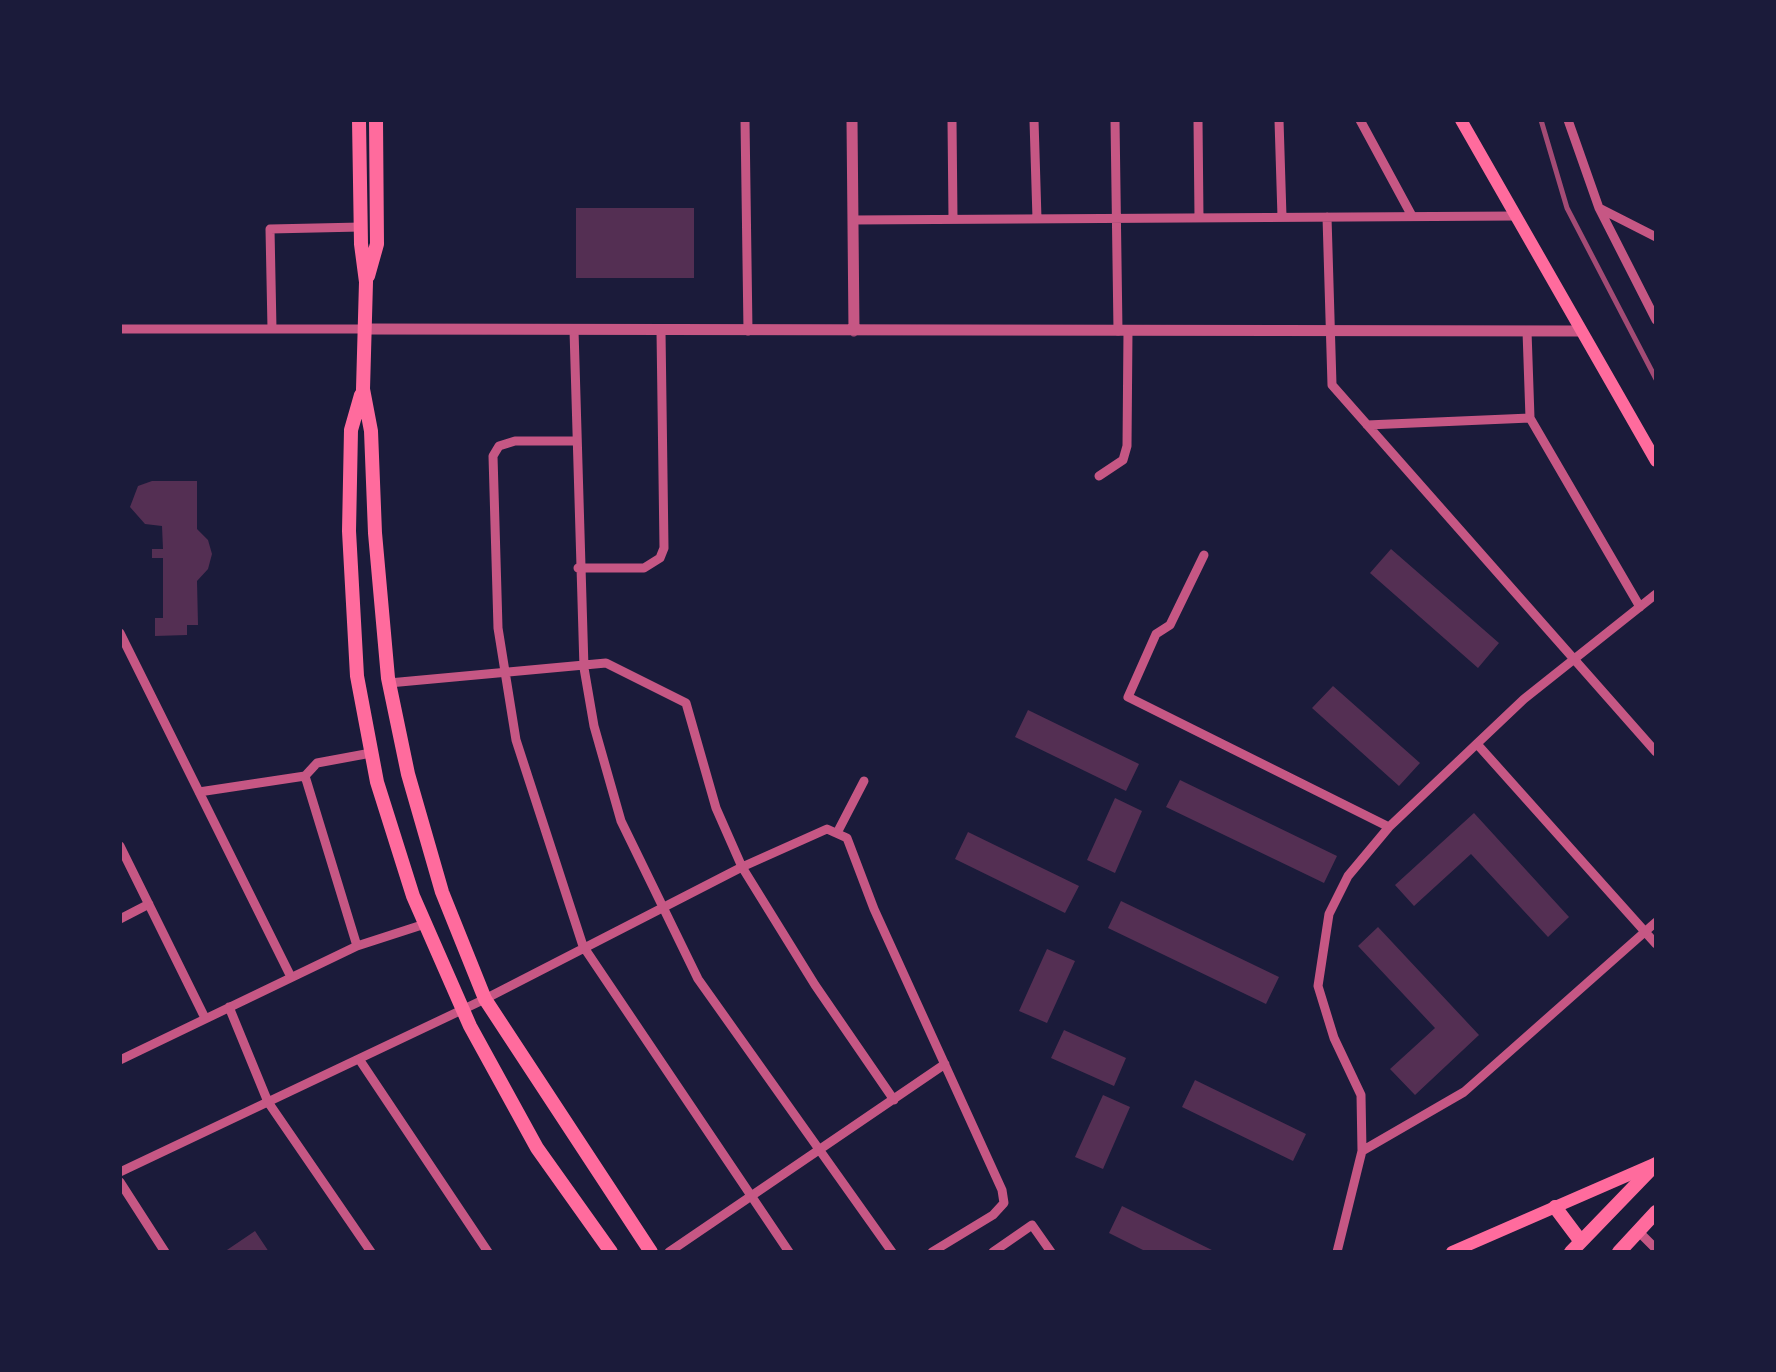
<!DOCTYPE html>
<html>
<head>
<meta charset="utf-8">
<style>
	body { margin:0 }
	#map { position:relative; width:1776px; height:1372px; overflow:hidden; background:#1b1b3a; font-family:"Noto Sans",sans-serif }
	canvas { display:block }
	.frame { position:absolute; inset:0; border:122px solid #1b1b3a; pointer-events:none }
</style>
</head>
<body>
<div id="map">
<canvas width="1776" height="1372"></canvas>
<div class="frame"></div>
</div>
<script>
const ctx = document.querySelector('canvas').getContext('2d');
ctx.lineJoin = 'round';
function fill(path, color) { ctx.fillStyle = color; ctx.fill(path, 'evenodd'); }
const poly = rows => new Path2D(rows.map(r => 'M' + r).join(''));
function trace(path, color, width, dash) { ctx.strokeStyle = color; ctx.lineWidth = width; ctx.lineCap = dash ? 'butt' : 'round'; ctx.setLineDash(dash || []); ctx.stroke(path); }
fill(poly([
	[576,208,694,208,694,278,576,278],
	[152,481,197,481,197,529,208,540,212,554,208,569,197,581,198,625,187,625,187,635,155,636,155,618,163,618,163,558,152,558,152,549,163,549,162,526,145,524,130,507,138,486],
	[1391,549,1499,643,1478,668,1370,573],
	[1333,686,1420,763,1399,786,1312,708],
	[1028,710,1139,764,1126,791,1015,737],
	[1180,780,1337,856,1324,883,1166,807],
	[1115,798,1142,811,1115,873,1087,860],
	[1474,813,1569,917,1548,937,1471,854,1414,906,1395,885],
	[968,832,1079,886,1065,913,955,859],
	[1121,901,1279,977,1266,1004,1108,928],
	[1378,927,1479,1035,1415,1095,1390,1069,1435,1028,1358,946],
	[1047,949,1075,961,1047,1023,1019,1011],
	[1064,1030,1126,1058,1114,1086,1051,1058],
	[1195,1080,1306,1134,1293,1161,1182,1107],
	[1103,1095,1130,1107,1103,1169,1075,1157],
	[1122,1206,1216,1252,1147,1252,1109,1233],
	[255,1231,269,1252,224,1252]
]), '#542f53');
trace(poly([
	[745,120,748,331],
	[952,120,953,219],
	[1034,120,1037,219],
	[1115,120,1118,331],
	[1198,120,1199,218],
	[1279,120,1282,217],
	[1360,120,1412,216],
	[1568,120,1599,208,1656,320],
	[1601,209,1656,237],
	[1327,217,1332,385,1656,752],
	[853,220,1516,216],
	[120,329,364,329],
	[272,329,270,229,361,227],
	[574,330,584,668,594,726,621,821,698,979,892,1252],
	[1527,331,1530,418,1640,607],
	[1367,425,1530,418],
	[575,441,515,441,499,446,493,456,498,628,516,740,583,946,789,1252],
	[1099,476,1123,460,1127,446,1128,331],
	[1204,555,1170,625,1156,634,1128,697,1389,827],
	[578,568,644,568,660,558,664,548,661,331],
	[120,633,291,977],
	[389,683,606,663,686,703,716,808,742,867,815,985,894,1100],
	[1477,744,1656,944],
	[305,776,357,946],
	[305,776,317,763,371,753],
	[199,792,305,776],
	[837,833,864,781],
	[120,846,205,1018],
	[120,919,149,904],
	[229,1007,268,1102,371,1252],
	[359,1059,488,1252],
	[120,1060,357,946,425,924],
	[1362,1151,1464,1092,1656,922],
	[120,1172,485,999,742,867,827,829,847,838,874,909,1002,1190,1004,1203,993,1215,932,1252],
	[120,1182,165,1252],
	[1638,1231,1656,1249],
	[669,1252,945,1064],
	[993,1252,1032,1225,1051,1252],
	[1337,1252,1362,1151,1361,1095,1334,1038,1318,986,1329,914,1348,876,1389,827,1524,699,1656,594]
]), '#c65784', 9);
trace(poly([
	[852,120,854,331],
	[364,329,1580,331]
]), '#c65784', 11);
trace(poly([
	[1461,120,1656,461],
	[1452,1252,1654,1164]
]), '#ff6b9d', 12);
trace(poly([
	[359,120,361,244,366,282,363,389,371,431,375,533,388,678,408,774,442,892,485,999,651,1252],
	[368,276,377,244,376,120],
	[361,395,351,430,349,531,357,676,377,782,413,896,470,1026,537,1148,611,1252],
	[1555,1207,1579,1239],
	[1571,1252,1656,1164],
	[1619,1252,1656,1212]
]), '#ff6b9d', 14);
trace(poly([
	[1541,120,1567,208,1656,379]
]), '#a44b75', 5);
</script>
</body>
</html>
